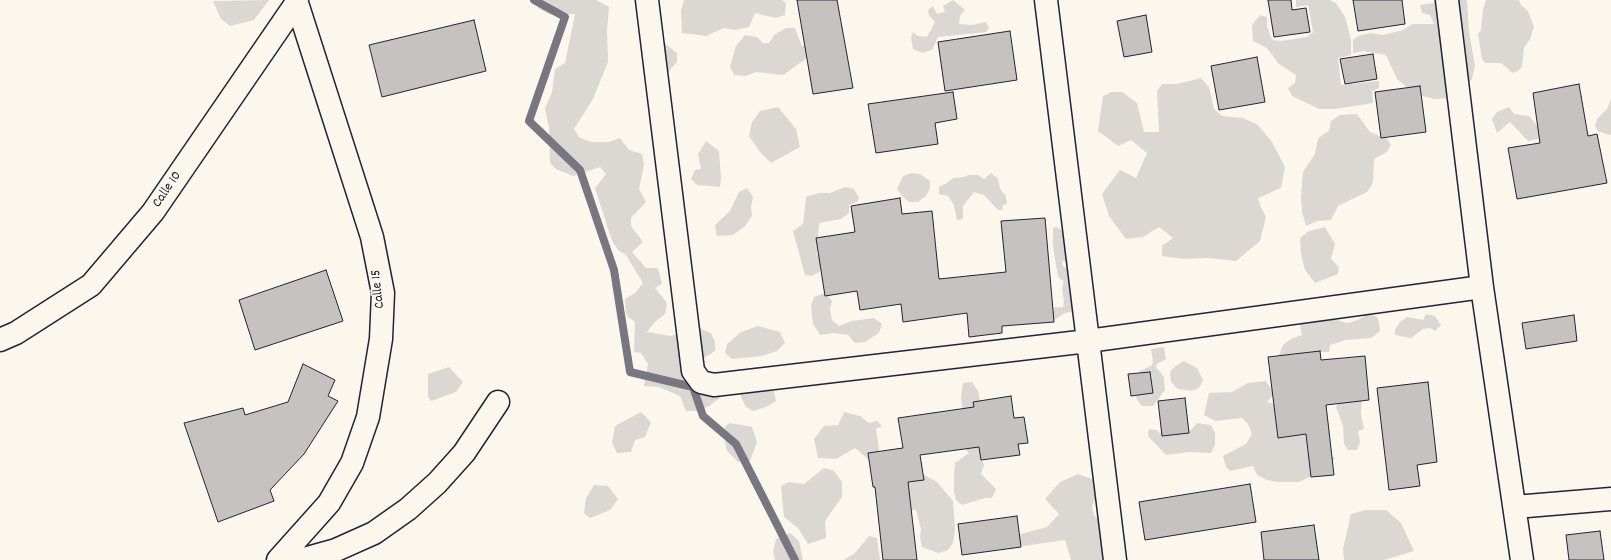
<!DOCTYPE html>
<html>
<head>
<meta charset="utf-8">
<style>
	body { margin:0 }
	canvas { display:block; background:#fbf7ec }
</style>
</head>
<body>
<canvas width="1611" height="560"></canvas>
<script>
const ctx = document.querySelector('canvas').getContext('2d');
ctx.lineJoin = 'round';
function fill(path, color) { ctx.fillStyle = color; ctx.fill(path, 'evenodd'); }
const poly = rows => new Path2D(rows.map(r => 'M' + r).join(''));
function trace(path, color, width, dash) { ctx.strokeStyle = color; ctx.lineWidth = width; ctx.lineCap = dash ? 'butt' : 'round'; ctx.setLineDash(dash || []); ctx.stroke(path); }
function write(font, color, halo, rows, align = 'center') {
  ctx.font = font + ' Dekko,sans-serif'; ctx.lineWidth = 3; ctx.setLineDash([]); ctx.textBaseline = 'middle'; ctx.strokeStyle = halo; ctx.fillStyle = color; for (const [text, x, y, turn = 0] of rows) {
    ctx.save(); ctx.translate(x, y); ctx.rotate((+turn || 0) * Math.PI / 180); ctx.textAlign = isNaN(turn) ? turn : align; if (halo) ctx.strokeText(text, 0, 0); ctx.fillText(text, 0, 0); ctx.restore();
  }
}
fill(poly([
	[269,0,254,20,230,26,221,19,213,1],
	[538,0,596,0,609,7,607,31,608,62,593,99,574,129,580,138,592,142,609,142,620,138,629,150,642,154,644,165,639,189,646,202,631,218,631,226,643,242,632,252,646,268,658,268,662,284,655,288,667,303,665,314,655,322,647,332,671,336,695,326,711,333,715,342,715,351,704,358,702,363,708,374,721,385,720,398,709,406,698,411,686,411,680,396,659,387,644,386,648,364,641,353,634,352,635,322,629,318,626,313,625,299,635,293,643,283,626,255,618,250,612,241,595,188,606,174,600,167,573,176,556,169,550,163,549,128,545,109,552,92,555,69,565,63,575,14,551,15,538,8],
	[684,0,782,0,786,3,785,15,776,18,755,13,749,27,735,30,724,28,706,36,682,33,681,10],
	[953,0,965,10,960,16,959,24,972,25,986,22,989,28,986,32,938,37,932,50,922,53,913,49,911,38,913,32,918,36,927,37,935,22,929,15,928,10,933,6,937,14,945,12,943,6],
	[1296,0,1330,0,1336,3,1345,17,1351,40,1351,55,1338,58,1341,85,1379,81,1379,88,1372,91,1373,103,1335,109,1319,109,1292,96,1288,88,1295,83,1296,75,1278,63,1267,48,1253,41,1252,25,1260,15,1267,17,1267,26,1272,40,1281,41,1307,37,1313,32,1308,5,1296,7],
	[1434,0,1467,0,1469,32,1475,66,1472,79,1453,98,1434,99,1415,94,1397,79,1386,55,1364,51,1353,53,1353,40,1358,36,1371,33,1383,35,1403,30,1412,24,1434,24,1430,15,1422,13,1420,5,1434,3],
	[1486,0,1519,0,1521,5,1528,11,1534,27,1530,39,1524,48,1522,67,1518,71,1513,73,1501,63,1485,63,1482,59,1478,34,1481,30,1483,9],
	[786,28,795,28,802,46,809,45,807,58,783,75,756,72,746,76,734,75,730,67,736,46,745,35,757,37,763,43,769,43,774,35],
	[651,42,663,42,677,53,677,62,668,72,655,80,647,79,644,69],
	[1201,78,1209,87,1214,109,1222,116,1243,118,1258,125,1272,142,1285,167,1281,188,1258,198,1260,205,1266,217,1260,241,1236,261,1209,258,1183,259,1162,256,1162,246,1173,238,1159,227,1143,237,1126,239,1109,216,1102,194,1120,170,1136,178,1147,153,1131,140,1118,146,1098,131,1103,96,1111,92,1122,92,1137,103,1144,132,1159,132,1157,91,1162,84,1177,84],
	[1611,99,1611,134,1609,135,1598,131,1595,126,1597,119,1607,109],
	[778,107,796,129,800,147,771,163,760,152,749,136,752,122,760,111],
	[1509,107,1514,114,1529,116,1540,129,1542,138,1528,141,1510,122,1497,133,1492,119,1497,112],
	[1357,114,1370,132,1387,139,1391,145,1387,152,1374,159,1373,183,1367,192,1338,206,1331,220,1317,221,1306,226,1302,212,1301,197,1303,172,1315,154,1318,138,1329,131,1331,121,1340,115],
	[706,141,719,151,721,177,720,187,697,185,691,179,695,170,701,169,698,154],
	[912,173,920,174,930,181,930,188,926,196,918,202,909,202,903,197,897,189,903,176],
	[991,173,998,179,1000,189,1006,196,1007,204,1003,205,1002,210,998,210,984,195,974,192,963,206,963,219,957,220,954,205,948,196,939,194,939,187,947,183,953,178,964,177,969,175,978,175,984,179],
	[845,187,854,189,859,198,857,202,849,205,849,213,841,219,819,223,817,253,822,265,819,272,812,276,805,275,793,231,803,224,806,197,819,193,830,193],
	[747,188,753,197,751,207,752,216,745,226,733,235,717,236,715,225,730,211,739,192],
	[1057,227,1065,233,1074,262,1062,261,1063,266,1074,272,1079,310,1065,313,1056,319,1046,319,1049,308,1063,307,1064,302,1062,288,1064,281,1061,280,1058,276,1053,247,1053,228],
	[1325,227,1335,244,1331,259,1339,267,1338,274,1315,283,1305,270,1301,254,1300,238,1309,231],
	[825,293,832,301,830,309,832,320,839,326,852,321,874,318,882,324,879,333,865,342,855,343,848,335,833,333,820,335,813,324,811,306,814,297],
	[1327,311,1337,320,1347,323,1358,320,1369,313,1378,318,1380,331,1371,338,1345,340,1330,345,1329,352,1317,352,1284,361,1279,355,1283,345,1291,339,1302,335,1299,320],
	[1426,314,1435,316,1441,325,1435,331,1430,328,1423,329,1411,338,1395,335,1395,330,1400,322,1407,317,1423,320],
	[758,326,780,332,785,343,777,351,761,356,732,359,725,353,727,344,741,332],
	[1164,347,1166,359,1157,364,1156,367,1164,377,1165,390,1153,406,1142,406,1137,400,1134,389,1134,378,1140,371,1151,366,1153,362,1151,349],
	[1184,361,1197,368,1203,380,1199,388,1192,391,1178,389,1171,382,1170,372,1173,368],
	[449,367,463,382,456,392,431,401,428,397,428,374],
	[755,367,765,367,771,377,776,401,766,407,753,411,746,407,741,397,739,383],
	[1266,381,1274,394,1267,402,1274,404,1311,432,1324,457,1335,457,1330,468,1299,482,1277,482,1267,480,1257,475,1253,466,1230,471,1226,467,1223,456,1246,444,1252,434,1248,424,1242,418,1215,421,1204,415,1209,393,1232,392,1248,383],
	[972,382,978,391,983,413,981,456,984,465,981,474,996,489,992,498,985,498,962,505,956,500,954,492,954,473,955,463,969,453,960,443,963,415,961,397,963,383],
	[1342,397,1362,398,1361,414,1364,429,1358,431,1360,442,1357,450,1348,450,1344,444,1343,426,1336,407],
	[641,412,651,422,645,437,635,440,631,452,617,453,612,443,615,426],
	[844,412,860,416,869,423,877,421,882,426,876,429,882,468,919,472,937,482,953,501,955,530,953,543,948,550,938,553,922,547,920,537,921,529,916,510,898,510,882,506,873,483,869,460,855,448,836,459,818,458,814,439,824,426,838,425],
	[730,423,752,427,757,442,750,461,738,462,727,451,725,442,725,426],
	[1197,423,1211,425,1215,433,1215,445,1211,453,1189,452,1166,455,1148,436,1149,429,1157,430,1159,433,1191,430],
	[824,468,834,471,842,482,842,497,825,521,826,538,808,544,798,528,784,517,781,486,789,482,804,484],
	[1078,474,1092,479,1098,493,1092,506,1094,516,1111,524,1121,560,1071,560,1065,540,1024,546,1016,543,1017,535,1047,527,1059,514,1045,499,1060,482],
	[594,485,608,486,618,499,610,510,590,518,584,513,586,498],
	[1366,510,1386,510,1401,523,1414,551,1384,560,1344,560,1343,549,1351,514],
	[790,533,799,541,803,560,775,560,773,552,776,539],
	[869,536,877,538,880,560,844,560,855,553]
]), '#dbd8d3');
trace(poly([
	[534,0,565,17,529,121,580,170,614,270,630,372,693,387,703,416,736,444,795,560]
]), '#787681', 8);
const building = poly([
	[797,0,837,0,853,88,813,94,797,0],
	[1268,0,1291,0,1292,10,1306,8,1310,32,1274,37,1268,0],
	[1353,0,1402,0,1405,24,1358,31,1353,0],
	[1146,15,1152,52,1124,57,1117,21,1146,15],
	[474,20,486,71,382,97,369,45,474,20],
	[1010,31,1017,80,945,91,938,42,1010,31],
	[1373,54,1377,79,1345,84,1340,59,1373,54],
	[1257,57,1265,102,1219,110,1211,66,1257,57],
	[1579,84,1588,136,1597,134,1607,183,1517,199,1508,148,1540,143,1533,93,1579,84],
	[1420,86,1426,132,1381,138,1375,92,1420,86],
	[953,92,957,119,935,123,938,144,876,153,868,104,953,92],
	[900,198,902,214,932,211,939,279,1006,272,1001,221,1045,218,1054,322,1002,326,1002,333,969,337,967,313,903,322,901,304,860,310,857,291,825,296,816,238,855,232,851,206,900,198],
	[326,270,343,321,255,350,239,300,326,270],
	[1574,315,1577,341,1526,349,1522,323,1574,315],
	[1320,351,1321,360,1365,356,1369,400,1326,405,1334,475,1311,477,1306,434,1278,438,1268,357,1320,351],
	[303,364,335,380,328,396,338,401,304,454,270,490,274,501,218,522,184,423,243,408,245,415,288,402,303,364],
	[1150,372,1153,393,1131,396,1128,374,1150,372],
	[1428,382,1437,462,1417,465,1420,486,1389,490,1377,388,1428,382],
	[1011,396,1014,418,1024,417,1028,443,1018,444,1020,455,981,460,979,447,920,455,924,480,908,482,917,560,883,560,875,487,873,487,868,453,903,448,898,418,974,407,973,402,1011,396],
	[1185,398,1189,433,1162,436,1158,401,1185,398],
	[1250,484,1256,522,1145,540,1139,502,1250,484],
	[1017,516,1021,547,962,555,958,524,1017,516],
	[1314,525,1319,560,1264,560,1261,532,1314,525],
	[1600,531,1604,560,1569,560,1566,535,1600,531]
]);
fill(building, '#c6c2c0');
trace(building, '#22223b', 1);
const minor = poly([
	[647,0,693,371,701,382,714,385,1088,341,1482,287],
	[1046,0,1115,560],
	[1447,0,1482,287,1522,560],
	[0,340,16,333,91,285,153,212,297,2],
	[1515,507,1611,499],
	[278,560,329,503,352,463,368,417,381,339,383,293,372,237,296,0],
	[300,560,336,550,374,533,408,509,437,483,464,453,498,402]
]);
trace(minor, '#22223b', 25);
trace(minor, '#fbf7ec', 22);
write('14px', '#22223b', '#fbf7ec', [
	["Calle 10",168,190,-56],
	["Calle 15",379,289,-96]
]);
</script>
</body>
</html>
